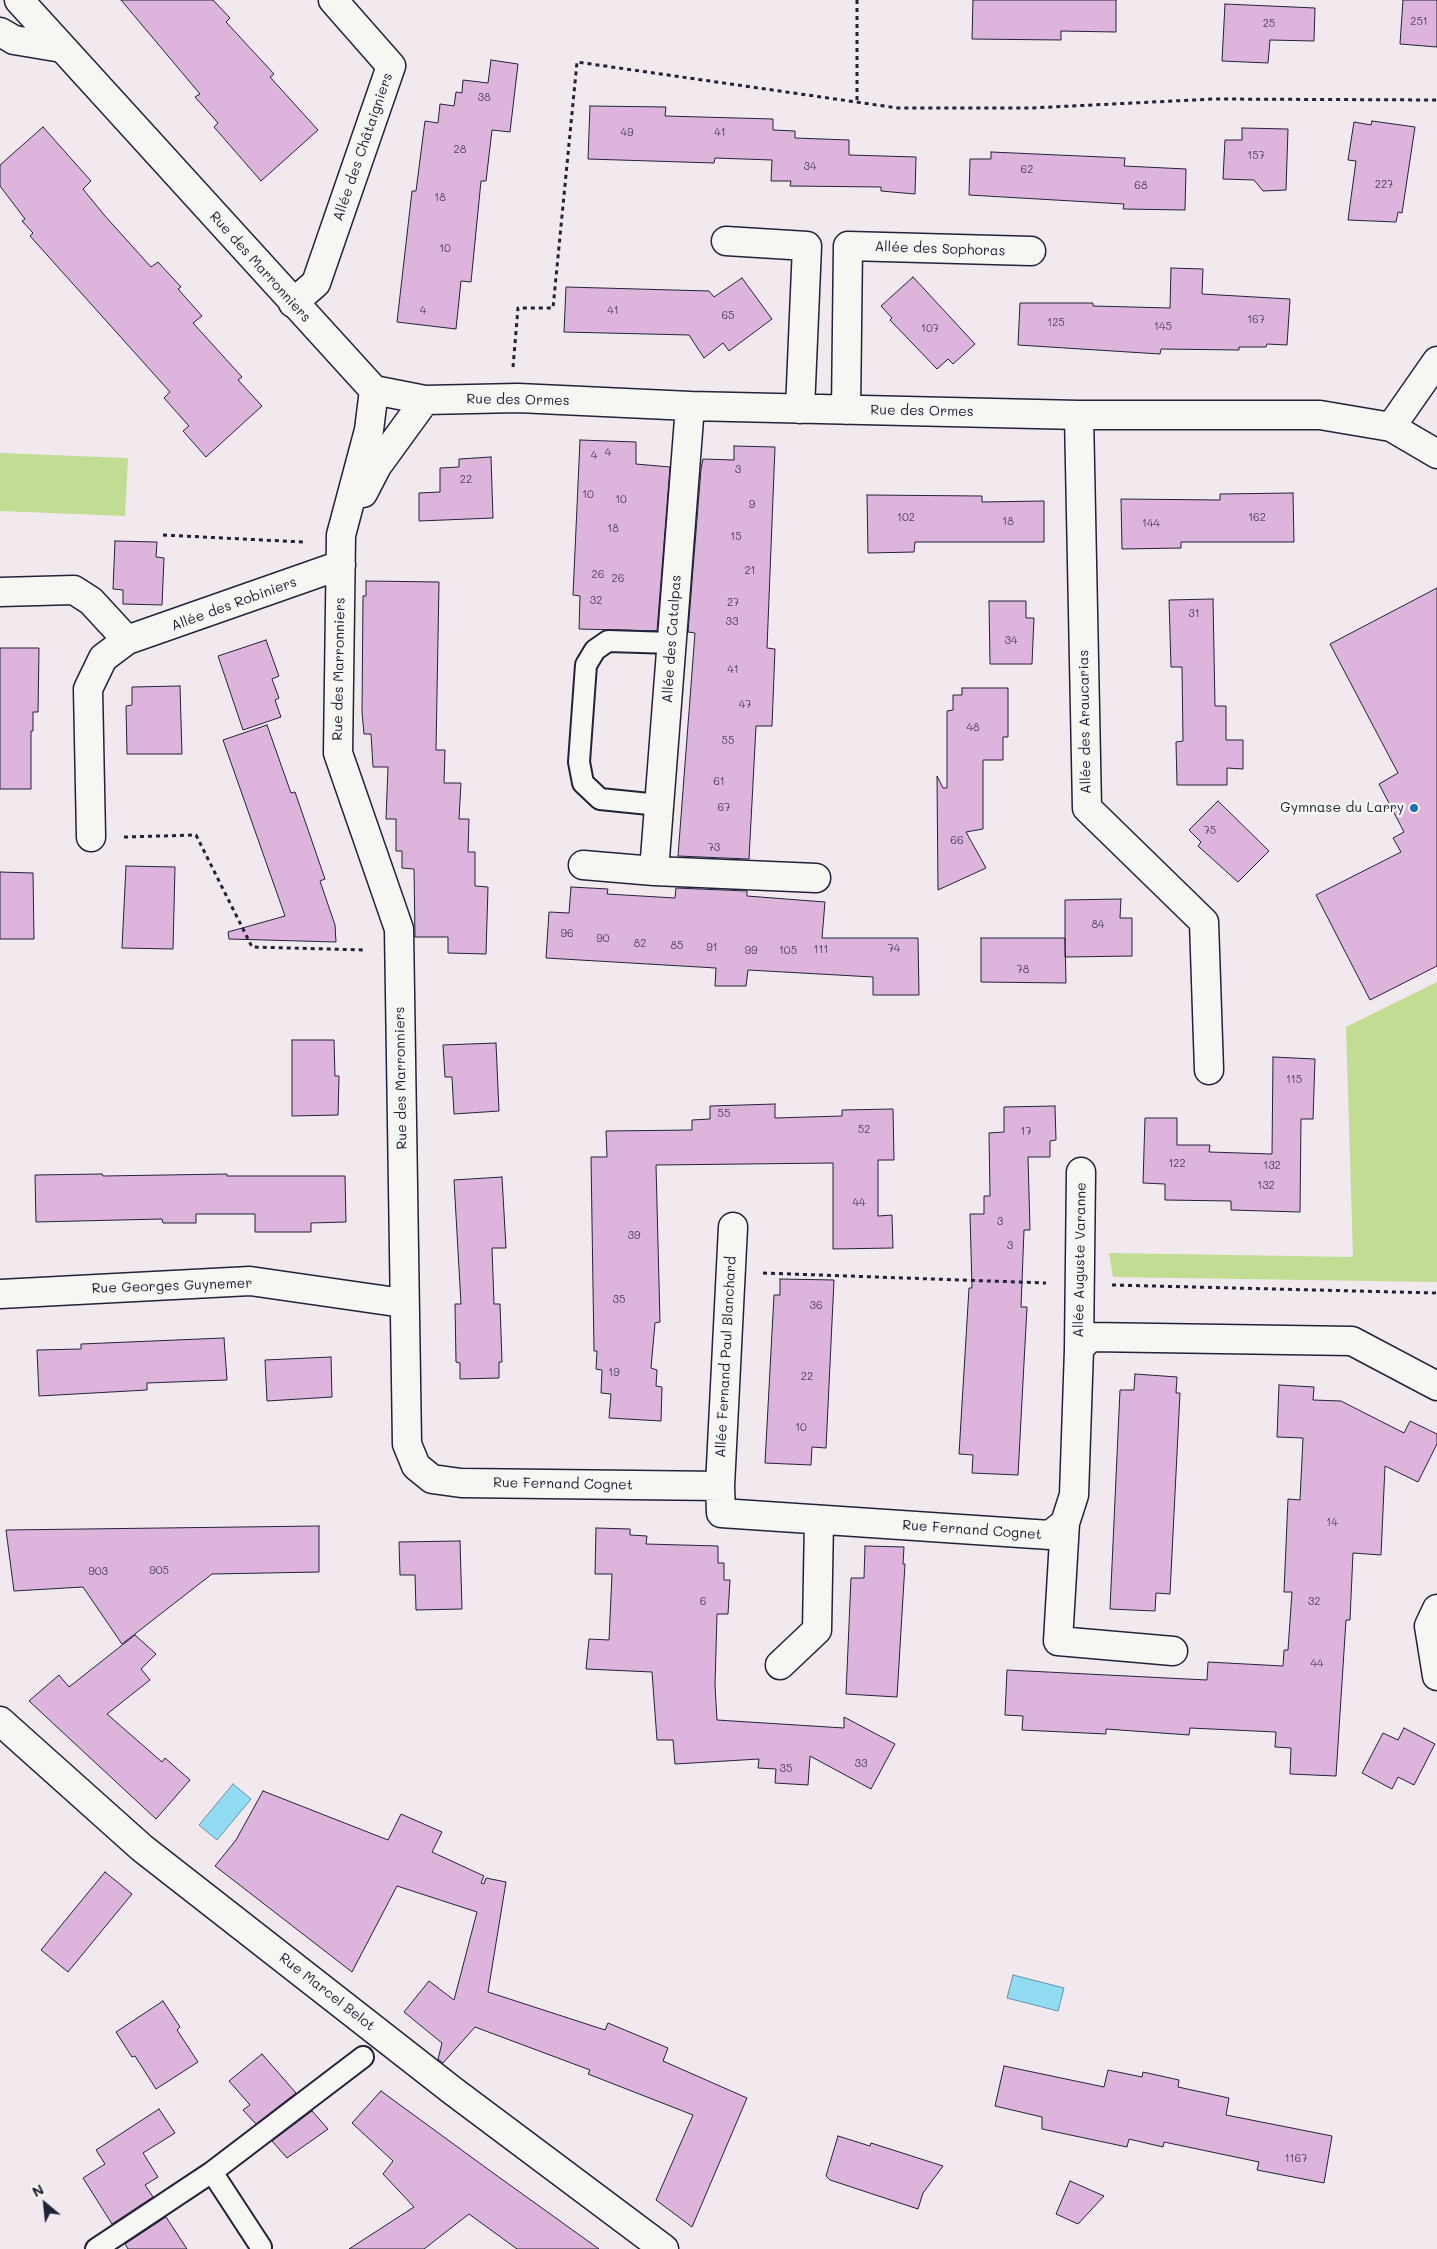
<!DOCTYPE html>
<html>
<head>
<meta charset="utf-8">
<style>
	body { margin:0 }
	#map { position:relative; width:1437px; height:2249px; overflow:hidden; background:#f1e9ed; font-family:Mali,sans-serif }
	canvas { display:block }
	.north { position:absolute; left:20px; top:2179px; width:50px; height:50px; -webkit-text-stroke:4px #f6f6f2; paint-order:stroke; rotate:332deg; font-size:14px; font-weight:700; line-height:20px; text-align:center; color:#22223b }
	.north::after { content:''; display:block; margin:auto; width:18px; height:22px; background:#22223b; clip-path:polygon(50% 0,100% 100%,50% 72%,0 100%) }
</style>
</head>
<body>
<div id="map">
<canvas width="1437" height="2249"></canvas>
<div class="north">N</div>
</div>
<script>
const ctx = document.querySelector('canvas').getContext('2d');
ctx.lineJoin = 'round';
function fill(path, color) { ctx.fillStyle = color; ctx.fill(path, 'evenodd'); }
const poly = rows => new Path2D(rows.map(r => 'M' + r).join(''));
function trace(path, color, width, dash) { ctx.strokeStyle = color; ctx.lineWidth = width; ctx.lineCap = dash ? 'butt' : 'round'; ctx.setLineDash(dash || []); ctx.stroke(path); }
function write(font, color, halo, rows, align = 'center') {
  ctx.font = font + ' Mali,sans-serif'; ctx.lineWidth = 5; ctx.setLineDash([]); ctx.textBaseline = 'middle'; ctx.strokeStyle = halo; ctx.fillStyle = color; for (const [text, x, y, turn = 0] of rows) {
    ctx.save(); ctx.translate(x, y); ctx.rotate((+turn || 0) * Math.PI / 180); ctx.textAlign = isNaN(turn) ? turn : align; if (halo) ctx.strokeText(text, 0, 0); ctx.fillText(text, 0, 0); ctx.restore();
  }
}
fill(poly([
	[0,453,128,458,125,516,0,511],
	[1437,982,1437,1282,1113,1277,1109,1253,1353,1257,1346,1027]
]), '#c2dc93');
const water = poly([
	[233,1784,251,1799,217,1840,199,1825,233,1784],
	[1013,1975,1064,1988,1058,2011,1007,1998,1013,1975]
]);
fill(water, '#92dcf3');
trace(water, '#6592a9', 1);
const building = poly([
	[121,0,213,0,230,18,226,22,274,74,270,77,318,130,261,181,214,127,218,123,195,97,200,94,121,0],
	[973,0,1116,0,1116,32,1061,31,1061,40,972,39,973,0],
	[1403,0,1437,0,1437,47,1400,44,1403,0],
	[1225,4,1315,8,1314,41,1270,40,1268,63,1222,61,1225,4],
	[491,60,518,64,510,132,492,130,486,181,481,181,471,282,461,281,456,329,397,322,412,191,416,191,425,121,438,123,440,104,454,106,456,92,462,93,463,80,488,83,491,60],
	[590,106,666,107,665,116,773,119,773,130,795,131,795,138,849,140,849,155,916,157,915,194,881,191,881,187,790,186,791,181,771,181,772,160,715,158,714,163,588,159,590,106],
	[1372,121,1415,127,1402,213,1398,212,1396,222,1348,220,1356,161,1348,160,1354,122,1371,125,1372,121],
	[43,127,91,181,83,189,105,216,151,267,158,262,181,287,178,289,202,316,193,323,242,377,238,380,262,406,206,457,183,431,189,426,164,398,170,392,30,236,33,233,22,221,25,219,0,186,0,165,43,127],
	[1242,128,1288,129,1286,190,1263,191,1254,180,1223,179,1225,140,1242,140,1242,128],
	[991,152,1125,158,1124,166,1186,169,1185,210,1123,209,1124,204,969,195,970,159,991,159,991,152],
	[1171,268,1203,269,1202,294,1290,299,1287,345,1267,344,1266,347,1239,347,1239,350,1161,349,1160,354,1018,345,1020,303,1093,303,1093,306,1170,308,1171,268],
	[913,277,975,344,953,364,948,359,937,369,890,320,892,318,881,306,913,277],
	[742,278,772,319,729,351,723,343,704,358,689,335,564,332,566,287,709,291,714,297,742,278],
	[580,440,636,442,636,464,670,467,657,631,579,629,580,596,573,595,580,440],
	[734,446,775,447,767,648,775,649,772,726,756,726,749,859,678,856,695,633,688,632,701,469,703,459,734,460,734,446],
	[491,457,493,518,419,521,419,493,440,492,440,468,459,467,459,459,491,457],
	[1293,493,1294,542,1181,542,1181,548,1122,549,1121,499,1220,500,1220,494,1293,493],
	[867,495,982,496,982,502,1044,501,1044,542,915,542,914,552,868,553,867,495],
	[115,541,157,542,156,557,164,558,162,605,123,604,123,590,113,589,115,541],
	[366,581,439,582,436,750,445,750,444,783,461,783,459,819,469,819,468,852,475,852,475,886,488,887,486,954,448,953,448,937,415,937,414,869,402,868,402,851,396,851,396,819,386,819,388,767,373,767,371,734,364,734,362,712,363,596,366,596,366,581],
	[1437,588,1437,966,1370,1000,1316,895,1401,852,1393,838,1404,832,1379,784,1398,773,1330,644,1437,588],
	[1213,599,1215,706,1226,706,1226,740,1243,740,1243,769,1227,768,1227,785,1177,785,1176,742,1183,741,1182,667,1171,667,1169,600,1213,599],
	[989,601,1026,601,1026,618,1034,618,1032,664,990,664,989,601],
	[266,640,279,676,272,679,279,698,275,700,281,717,243,730,218,656,266,640],
	[0,648,39,648,38,712,33,712,33,731,31,731,31,789,0,789,0,648],
	[180,686,182,754,127,754,126,706,132,705,132,687,180,686],
	[962,688,1008,688,1008,737,1003,737,1003,760,983,760,983,829,966,832,986,868,938,890,937,776,943,788,947,788,947,711,953,710,953,695,962,695,962,688],
	[267,725,291,793,295,792,325,879,320,881,335,925,336,942,229,939,228,932,285,916,223,740,267,725],
	[1218,801,1269,851,1238,882,1198,846,1201,842,1189,830,1218,801],
	[126,866,175,867,173,949,122,948,126,866],
	[0,872,33,873,34,939,0,939,0,872],
	[571,887,608,889,607,894,675,898,676,888,747,891,747,896,825,902,822,938,918,938,919,995,873,995,873,977,748,970,746,986,715,986,716,968,546,958,549,912,569,913,571,887],
	[1121,899,1120,918,1132,918,1132,956,1065,957,1065,900,1121,899],
	[981,938,1065,938,1066,983,981,982,981,938],
	[292,1040,334,1040,335,1076,339,1076,338,1115,292,1116,292,1040],
	[496,1043,499,1111,454,1114,452,1077,445,1077,443,1045,496,1043],
	[1273,1057,1315,1059,1313,1119,1301,1119,1300,1212,1231,1210,1231,1201,1165,1200,1165,1184,1143,1183,1145,1118,1177,1118,1177,1145,1210,1145,1209,1152,1272,1154,1273,1057],
	[775,1104,775,1118,842,1116,842,1110,893,1109,894,1160,878,1160,878,1216,892,1215,893,1248,833,1249,833,1163,656,1165,660,1322,655,1323,651,1368,657,1370,656,1386,662,1387,661,1421,609,1418,611,1394,601,1393,602,1370,596,1369,597,1351,594,1351,591,1157,607,1157,606,1131,692,1130,692,1120,710,1119,710,1106,775,1104],
	[1055,1106,1056,1140,1050,1141,1050,1157,1028,1157,1030,1230,1024,1230,1021,1307,1027,1307,1018,1475,972,1473,973,1455,959,1454,969,1288,972,1288,970,1214,984,1214,984,1196,990,1196,989,1133,1004,1132,1004,1107,1055,1106],
	[102,1174,103,1176,227,1174,227,1176,345,1176,346,1222,311,1223,311,1232,255,1232,255,1214,196,1214,196,1223,163,1223,162,1219,36,1222,35,1175,102,1174],
	[502,1177,506,1248,492,1248,494,1304,500,1304,502,1362,499,1362,499,1378,460,1379,460,1363,456,1362,455,1304,461,1304,454,1180,502,1177],
	[780,1279,834,1280,826,1448,812,1447,811,1465,765,1463,774,1295,780,1295,780,1279],
	[224,1338,227,1380,147,1383,147,1390,39,1396,37,1350,81,1349,81,1344,224,1338],
	[331,1357,332,1397,267,1401,265,1360,331,1357],
	[1135,1374,1177,1377,1176,1393,1180,1393,1170,1594,1156,1593,1155,1611,1110,1609,1120,1390,1134,1390,1135,1374],
	[1279,1385,1314,1387,1313,1400,1341,1401,1404,1433,1410,1421,1437,1434,1437,1444,1418,1482,1385,1466,1381,1555,1353,1553,1350,1620,1346,1620,1336,1776,1290,1774,1291,1748,1275,1747,1276,1732,1190,1728,1189,1735,1106,1729,1106,1734,1022,1730,1023,1716,1005,1715,1007,1670,1207,1680,1208,1662,1283,1666,1284,1650,1288,1650,1292,1592,1284,1592,1288,1499,1300,1500,1303,1438,1277,1437,1279,1385],
	[319,1526,319,1572,212,1574,122,1644,83,1587,14,1591,6,1530,319,1526],
	[596,1528,630,1529,630,1535,647,1536,646,1544,718,1546,718,1563,724,1563,724,1580,730,1580,728,1614,717,1614,715,1685,717,1720,844,1728,844,1717,895,1744,871,1789,810,1756,808,1785,775,1783,776,1769,758,1768,759,1759,675,1764,673,1740,657,1740,652,1672,586,1669,589,1639,609,1640,612,1574,595,1574,596,1528],
	[460,1541,462,1609,416,1610,415,1575,400,1575,399,1542,460,1541],
	[865,1546,904,1547,903,1564,905,1564,897,1697,846,1694,851,1578,864,1578,865,1546],
	[135,1635,156,1654,141,1669,150,1680,107,1714,162,1762,165,1758,190,1780,156,1819,29,1701,59,1675,69,1687,135,1635],
	[1404,1728,1435,1744,1414,1785,1398,1777,1392,1789,1362,1773,1383,1733,1398,1740,1404,1728],
	[263,1791,388,1840,401,1814,442,1832,432,1852,484,1876,481,1883,484,1884,486,1878,506,1882,488,1992,605,2030,608,2023,668,2048,663,2061,747,2098,692,2227,656,2200,693,2115,588,2074,590,2070,475,2027,443,2063,438,2059,442,2043,404,2012,429,1981,454,2000,477,1912,397,1886,352,1972,215,1866,236,1840,263,1791],
	[105,1872,132,1894,68,1972,41,1950,105,1872],
	[163,2001,180,2027,177,2030,198,2062,156,2089,135,2056,132,2057,116,2032,163,2001],
	[262,2054,296,2093,256,2124,243,2110,250,2105,229,2081,262,2054],
	[1004,2066,1104,2087,1108,2070,1142,2077,1143,2072,1179,2080,1178,2087,1229,2098,1226,2115,1332,2136,1324,2183,1257,2170,1259,2162,1164,2142,1163,2147,1129,2139,1127,2147,1042,2129,1042,2117,995,2106,1004,2066],
	[381,2091,489,2170,599,2249,517,2249,469,2214,424,2249,349,2249,414,2207,383,2174,393,2161,352,2123,381,2091],
	[159,2109,175,2133,143,2153,158,2177,145,2185,153,2197,112,2224,83,2178,105,2164,96,2150,159,2109],
	[312,2111,328,2129,287,2158,272,2141,312,2111],
	[838,2136,870,2146,871,2143,943,2166,923,2193,918,2209,830,2180,826,2176,838,2136],
	[1070,2181,1104,2196,1078,2224,1056,2214,1070,2181],
	[166,2217,187,2249,128,2249,125,2244,166,2217]
]);
fill(building, '#ddb4db');
trace(building, '#22223b', 1);
const service = poly([
	[659,805,600,799,583,783,579,762,586,665,595,650,608,641,672,643],
	[261,2247,212,2172,363,2057],
	[96,2249,212,2172]
]);
const minor = poly([
	[19,0,374,390,369,430,341,535,338,753,399,929,407,1444,416,1466,432,1479,461,1483,720,1486,721,1513,1050,1535,1065,1523,1074,1495,1079,1349,1090,1337,1352,1341,1437,1386],
	[0,32,14,40,62,48],
	[726,241,807,246,800,409],
	[293,303,316,283,391,66,333,0],
	[374,390,425,400,518,398,690,406,1079,415,1320,415,1391,427,1437,361],
	[690,406,654,871,816,878],
	[846,410,848,246,1031,251],
	[1079,415,1087,808,1204,922,1209,1070],
	[1391,427,1437,454],
	[363,493,377,466,425,400],
	[0,592,74,590,91,601,127,640,341,565],
	[91,837,88,689,103,658,127,640],
	[583,865,654,871],
	[0,1294,250,1281,403,1303],
	[1079,1349,1081,1172],
	[720,1486,733,1227],
	[1065,1523,1058,1641,1173,1651],
	[1437,1609,1429,1626,1437,1676],
	[780,1665,817,1630,819,1520]
]);
const tertiary = poly([
	[0,1721,142,1848,453,2091,664,2249]
]);
trace(service, '#22223b', 24);
trace(minor, '#22223b', 31);
trace(tertiary, '#22223b', 31);
trace(poly([
	[857,0,857,102],
	[513,367,518,308,553,308,577,62,898,108,1031,108,1214,99,1437,100],
	[163,535,303,542],
	[124,837,196,835,252,947,366,950],
	[763,1273,1046,1283],
	[1112,1285,1437,1293]
]), '#22223b', 3, [4, 4]);
trace(service, '#f6f6f2', 20);
trace(minor, '#f6f6f2', 28);
trace(tertiary, '#f6f6f2', 28);
for (const [x, y, r, color] of [
	[1414,808,5,"#1f6fb2"]
]) { const dot = new Path2D(); dot.arc(x, y, r, 0, 2 * Math.PI); ctx.fillStyle = color; ctx.fill(dot); trace(dot, '#f6f6f2', 2); }
write('11px', '#514663', null, [
	["251",1419,22],
	["25",1269,24],
	["38",484,98],
	["49",627,133],
	["41",720,133],
	["28",460,150],
	["157",1256,156],
	["34",810,167],
	["62",1027,170],
	["227",1384,185],
	["68",1141,186],
	["18",440,198],
	["10",445,249],
	["4",423,311],
	["41",613,311],
	["65",728,316],
	["167",1256,320],
	["125",1056,323],
	["145",1163,327],
	["107",930,329],
	["4",608,453],
	["4",594,456],
	["3",738,470],
	["22",466,480],
	["10",588,495],
	["10",621,500],
	["9",752,505],
	["102",906,518],
	["162",1257,518],
	["18",1008,522],
	["144",1151,524],
	["18",613,529],
	["15",736,537],
	["21",750,571],
	["26",598,575],
	["26",618,579],
	["32",596,601],
	["27",733,603],
	["31",1194,614],
	["33",732,622],
	["34",1011,641],
	["41",733,670],
	["47",745,705],
	["48",973,728],
	["55",728,741],
	["61",719,782],
	["67",724,808],
	["75",1210,831],
	["66",957,841],
	["73",714,848],
	["84",1098,925],
	["96",567,934],
	["90",603,939],
	["82",640,944],
	["85",677,946],
	["91",712,948],
	["74",894,949],
	["111",821,950],
	["99",751,951],
	["105",788,951],
	["78",1023,970],
	["115",1294,1080],
	["55",724,1114],
	["52",864,1130],
	["17",1026,1132],
	["122",1177,1164],
	["132",1272,1166],
	["132",1266,1186],
	["44",859,1203],
	["3",1000,1222],
	["39",634,1236],
	["3",1010,1246],
	["35",619,1300],
	["36",816,1306],
	["19",614,1373],
	["22",807,1377],
	["10",801,1428],
	["14",1332,1523],
	["905",159,1571],
	["903",98,1572],
	["6",703,1602],
	["32",1314,1602],
	["44",1317,1664],
	["33",861,1764],
	["35",786,1769],
	["1167",1296,2159]
]);
write('14px', '#22223b', '#f6f6f2', [
	["Allée des Châtaigniers",363,147,-71],
	["Allée des Sophoras",940,249,2],
	["Rue des Marronniers",260,267,48],
	["Rue des Ormes",518,400,1],
	["Rue des Ormes",922,411,1],
	["Allée des Robiniers",234,604,-20],
	["Allée des Catalpas",672,639,-86],
	["Rue des Marronniers",339,669,-89],
	["Allée des Araucarias",1085,722,-91],
	["Rue des Marronniers",401,1078,-91],
	["Allée Auguste Varanne",1080,1260,-89],
	["Rue Georges Guynemer",172,1286,-2],
	["Allée Fernand Paul Blanchard",726,1357,-87],
	["Rue Fernand Cognet",563,1484,1],
	["Rue Fernand Cognet",972,1530,4],
	["Rue Marcel Belot",327,1992,38]
]);
write('14px', '#22223b', '#f6f6f2', [
	["Gymnase du Larry",1404,808]
], 'right');
</script>
</body>
</html>
